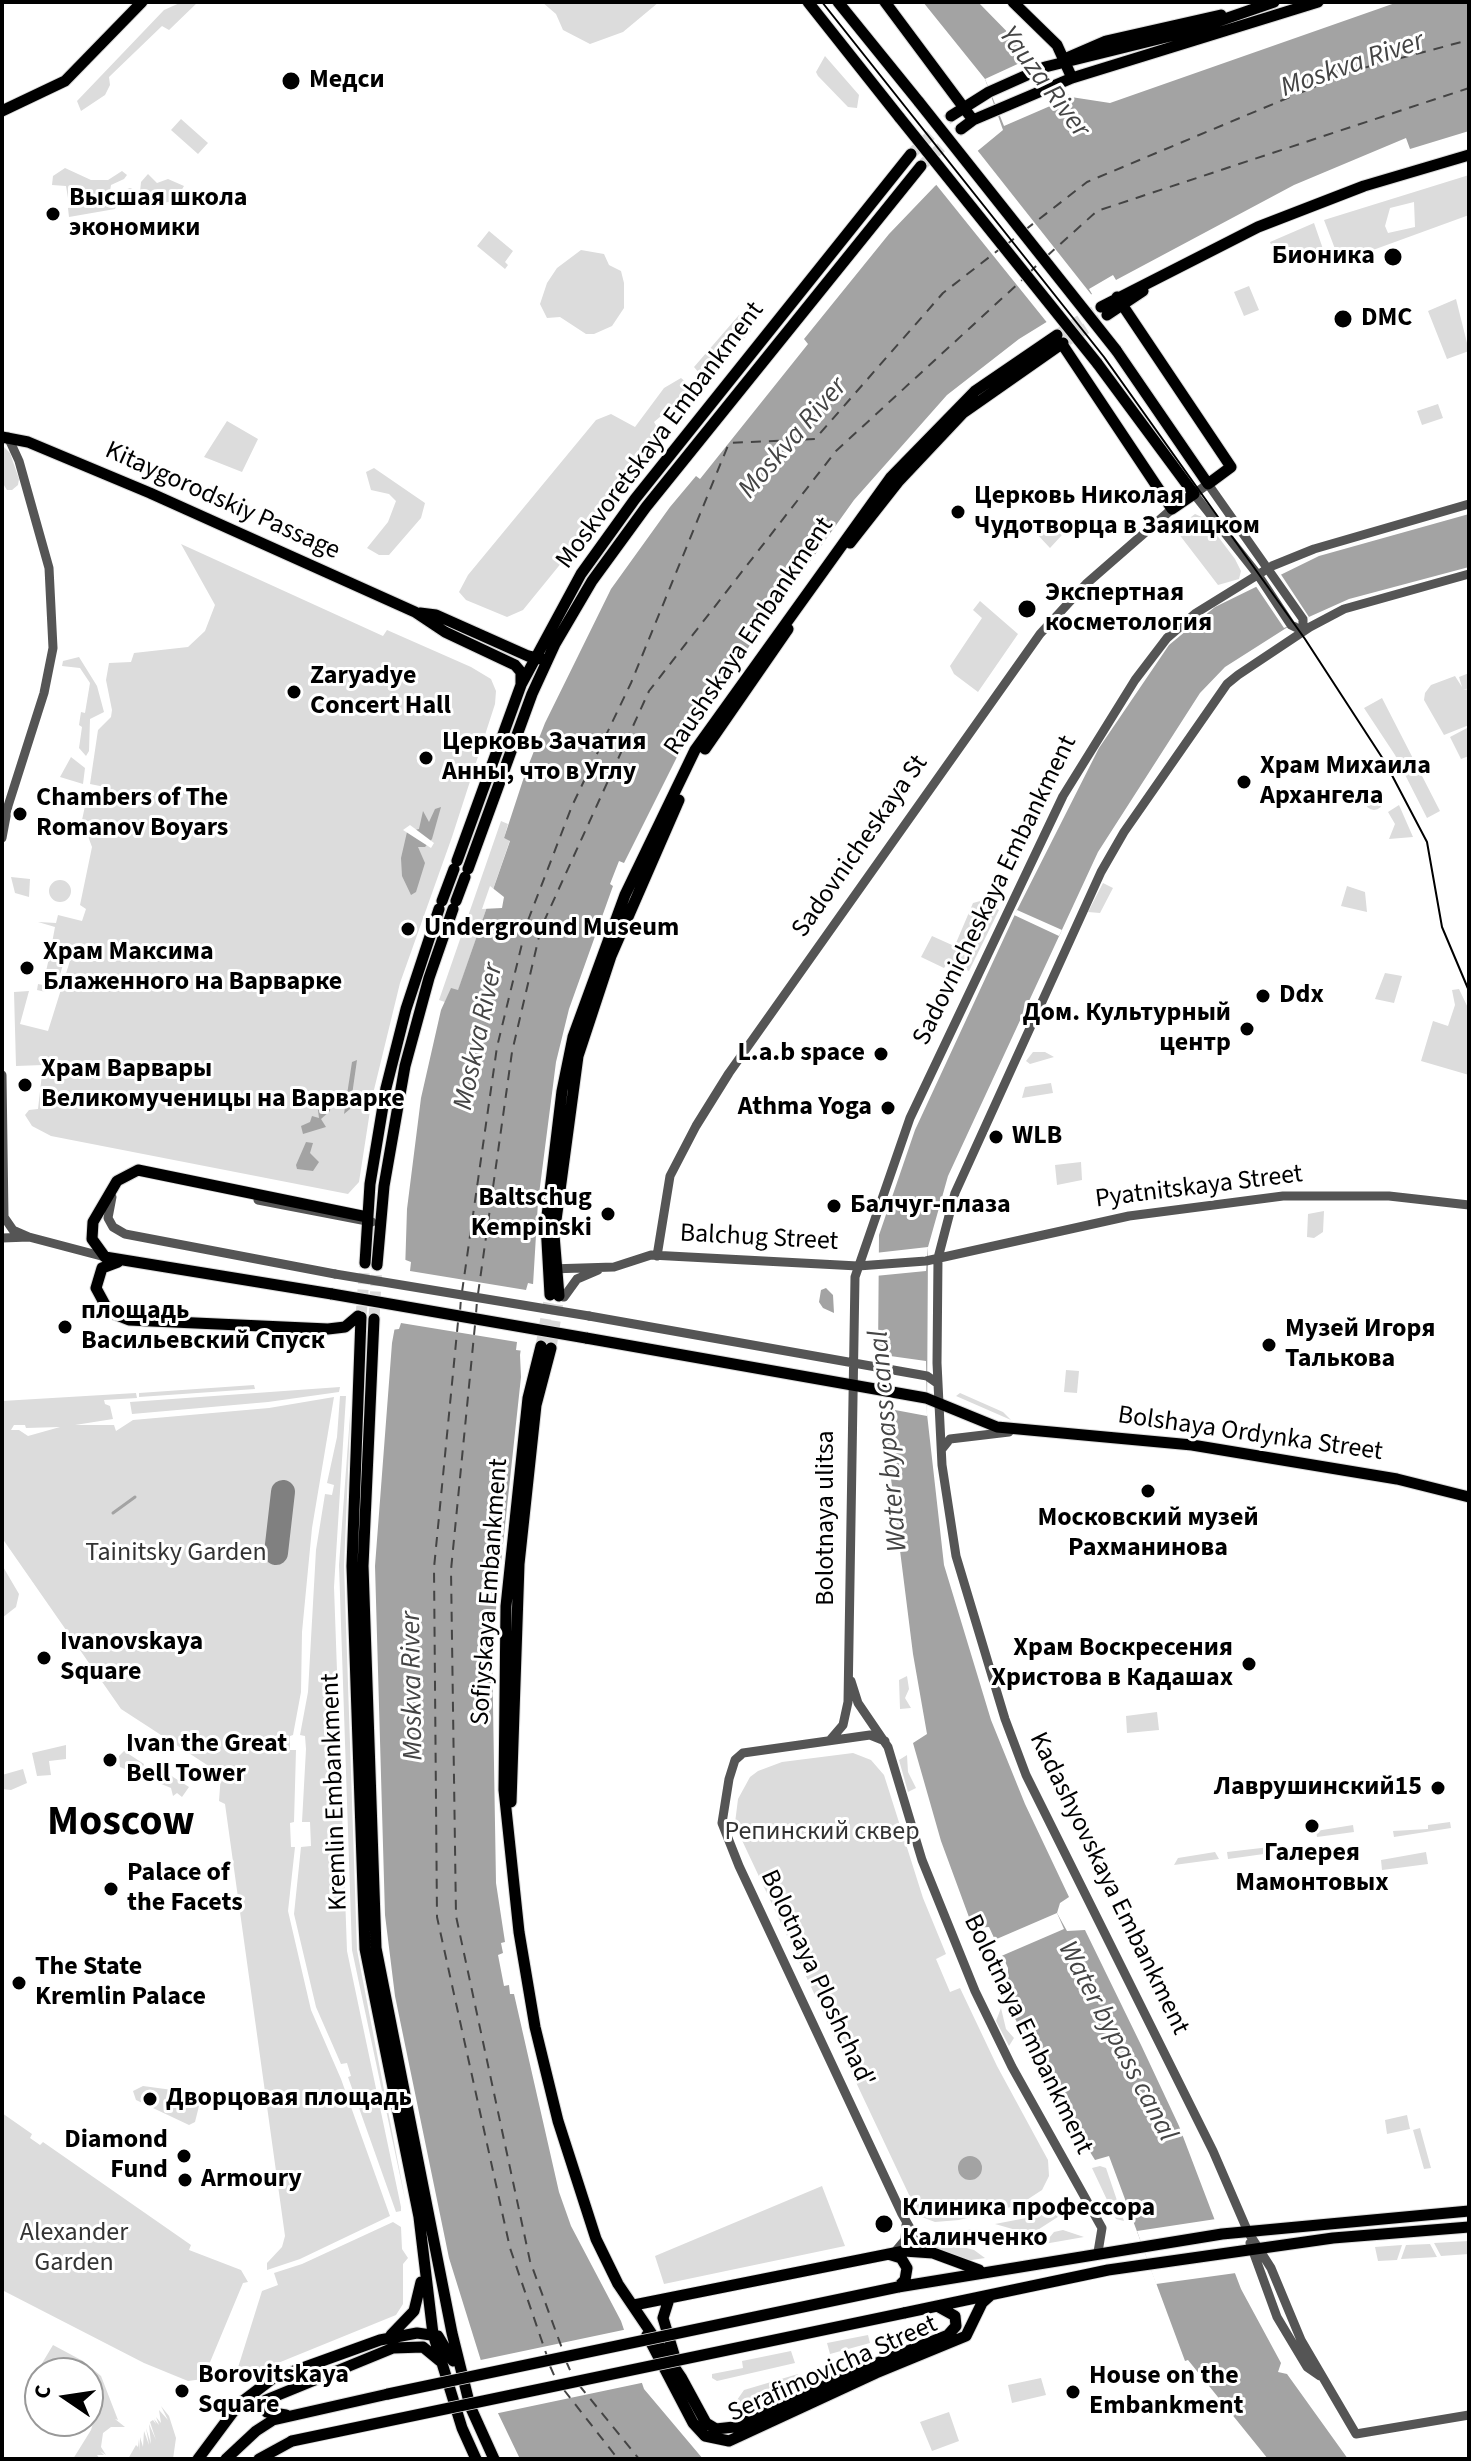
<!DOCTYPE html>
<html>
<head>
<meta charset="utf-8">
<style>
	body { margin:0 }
	#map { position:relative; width:1471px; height:2461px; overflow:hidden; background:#fff; font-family:"Source Sans 3",sans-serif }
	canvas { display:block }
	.frame { position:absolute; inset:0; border:4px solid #000; pointer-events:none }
	.north { position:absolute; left:24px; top:2357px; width:80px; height:80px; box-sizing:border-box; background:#fff; border:2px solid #999; border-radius:50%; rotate:283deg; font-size:22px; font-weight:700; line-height:32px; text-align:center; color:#000 }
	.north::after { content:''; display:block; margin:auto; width:28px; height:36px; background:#000; clip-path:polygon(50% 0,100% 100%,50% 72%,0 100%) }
</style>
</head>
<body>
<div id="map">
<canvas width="1471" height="2461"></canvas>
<div class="frame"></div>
<div class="north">С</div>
</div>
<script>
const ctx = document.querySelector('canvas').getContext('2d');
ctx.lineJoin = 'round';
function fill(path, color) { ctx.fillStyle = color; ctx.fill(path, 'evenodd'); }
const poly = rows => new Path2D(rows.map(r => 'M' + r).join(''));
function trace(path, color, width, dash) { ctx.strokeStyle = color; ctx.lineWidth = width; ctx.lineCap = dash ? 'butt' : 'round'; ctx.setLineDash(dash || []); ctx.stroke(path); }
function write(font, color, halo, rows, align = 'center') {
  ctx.font = font + ' "Source Sans 3",sans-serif'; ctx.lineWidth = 6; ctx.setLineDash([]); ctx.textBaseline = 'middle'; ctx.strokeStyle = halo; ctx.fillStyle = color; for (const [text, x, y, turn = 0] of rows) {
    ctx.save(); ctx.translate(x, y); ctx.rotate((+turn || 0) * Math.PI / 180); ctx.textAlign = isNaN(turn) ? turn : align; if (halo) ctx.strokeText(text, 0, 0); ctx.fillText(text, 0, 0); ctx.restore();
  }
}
fill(poly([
	[182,2,198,2,169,30,162,26,109,77,110,85,105,95,81,111,77,101,164,10],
	[542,2,659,2,623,32,590,44,563,30,556,14],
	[825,56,859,95,857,108,848,107,818,76,816,72],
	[181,119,208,143,198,154,171,130],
	[65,168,91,180,108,180,122,171,127,175,124,179,111,185,110,191,117,193,130,188,140,192,141,182,148,174,157,183,168,179,184,186,175,201,141,206,130,194,122,194,115,209,69,217,68,208,85,203,81,197,68,198,66,186,52,185,53,176],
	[1469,175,1469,215,1340,262,1324,220],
	[1414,202,1415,227,1388,233,1385,226,1390,208],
	[1314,223,1323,249,1280,266,1270,242],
	[489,231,513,251,505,262,508,265,505,269,477,246],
	[581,250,604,254,609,265,621,271,624,283,624,308,612,326,594,334,586,334,560,317,547,318,540,304,547,283,557,268],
	[1249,286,1259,310,1244,316,1234,292],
	[1456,299,1469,351,1447,359,1428,311],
	[739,315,749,319,751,331,705,380,694,367],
	[681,378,688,384,693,396,680,410,667,411,654,422,663,438,523,610,507,617,466,600,459,592,468,575,596,420,611,414,635,427,664,388],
	[1438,404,1443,418,1422,425,1417,411],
	[227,421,258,439,242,472,204,457],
	[2,445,10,453,19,479,18,485,12,490,7,490,2,482],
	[374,468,425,503,421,518,389,555,379,555,367,548,388,522,396,501,389,494,371,490,366,472],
	[1195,514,1204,518,1235,559,1241,571,1239,579,1218,585,1175,529],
	[1047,520,1062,535,1050,548,1035,532],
	[181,544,383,636,387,630,471,667,491,679,496,691,495,704,452,837,400,983,372,1098,359,1182,348,1194,51,1136,32,1126,25,1115,29,1110,38,1109,43,1065,16,1066,14,992,29,991,20,1024,48,1031,74,948,52,943,55,927,38,922,56,923,58,915,82,921,86,909,80,905,92,847,82,820,88,792,108,796,110,788,90,784,98,730,111,717,112,710,106,680,109,663,131,662,134,653,188,647,205,631,215,605],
	[980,601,1018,634,978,692,954,674,950,666,982,618,973,610],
	[79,657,97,686,104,712,90,719,89,751,86,756,79,748,82,727,79,725,81,712,85,713,90,683,80,668,62,666,63,661],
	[1469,673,1469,688,1463,690,1469,689,1469,725,1444,735,1424,700,1425,693,1431,685,1455,676,1462,687,1459,677],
	[1382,698,1440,811,1427,818,1395,755,1364,708],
	[1469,727,1469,756,1461,759,1450,737],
	[71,757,85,768,83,784,60,777],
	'1365 801a9 9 0 1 1 18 0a9 9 0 1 1-18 0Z',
	[1399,805,1413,837,1389,839,1395,824,1388,812],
	[501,821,508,824,504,838,510,840,458,991,451,989,445,1002,439,1000],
	[11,877,30,879,29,897,15,893],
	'49 891a11 11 0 1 1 22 0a11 11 0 1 1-22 0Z',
	[1103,883,1113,888,1100,913,1088,912],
	[1347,886,1365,892,1367,912,1341,906],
	[984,900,999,910,969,971,949,961,944,968,921,957,932,936,952,945,956,943,973,903],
	[54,955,64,961,56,989,47,987,46,992,37,990,38,984,43,985,49,958],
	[1385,973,1402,976,1394,1003,1375,999],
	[1459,989,1469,1010,1469,1075,1421,1061,1433,1021,1448,1026,1455,1005,1452,990],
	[1033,1052,1045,1052,1054,1057,1030,1064,1026,1061],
	[1051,1083,1053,1093,1022,1098,1025,1087],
	[1081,1162,1082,1180,1057,1185,1055,1165],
	[1324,1211,1323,1232,1314,1238,1307,1237,1308,1214],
	[1066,1370,1079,1371,1077,1393,1064,1392],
	[254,1385,255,1389,139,1397,139,1393],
	[340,1387,339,1392,268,1402,132,1414,130,1402],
	[136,1393,137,1398,104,1400,105,1404,110,1406,113,1419,75,1425,114,1425,116,1431,133,1420,269,1408,334,1397,312,1528,302,1632,301,1692,293,1735,290,1736,290,1750,296,1750,294,1822,290,1823,291,1847,295,1847,288,1911,311,2010,341,2079,390,2216,300,2259,267,2270,267,2263,282,2247,285,2236,225,1804,219,1801,221,1774,121,1709,2,1538,2,1401],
	[14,1425,25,1425,26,1428,60,1427,28,1436,19,1430,11,1430],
	[960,1393,1003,1412,1011,1420,956,1396],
	[340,1396,346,1396,334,1587,347,1951,401,2207,401,2211,396,2212,348,2077,351,2076,347,2063,341,2064,316,2007,294,1914,301,1847,311,1846,310,1822,302,1822,306,1749,305,1736,300,1735,308,1692,316,1550,325,1494,332,1495,334,1485,327,1483,337,1437],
	[351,1402,344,1566,357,1950,406,2204,352,1950,339,1565],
	[2,1565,19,1594,16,1607,2,1618],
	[907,1676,909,1689,905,1698,911,1708,900,1709,899,1680],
	[1157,1712,1159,1730,1127,1733,1126,1716],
	[66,1745,66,1759,49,1761,51,1775,37,1776,32,1753],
	[124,1751,144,1764,140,1775,120,1767,119,1756],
	[853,1753,871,1760,884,1775,923,1898,946,1954,936,1959,950,1992,960,1988,997,2066,1048,2160,1049,2176,1042,2190,1019,2205,959,2220,935,2222,919,2216,739,1834,735,1823,738,1799,750,1777,758,1771,782,1762],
	[907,1755,908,1772,916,1788,908,1792,899,1760],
	[154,1765,189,1787,182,1797,177,1793,173,1796,171,1788,147,1778],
	[23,1769,27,1783,11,1790,2,1789,2,1775],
	[1450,1822,1451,1828,1394,1837,1393,1831,1428,1829,1428,1825],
	[1353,1825,1354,1832,1317,1837,1316,1831],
	[1270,1847,1271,1853,1228,1859,1227,1852],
	[1215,1852,1219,1859,1174,1865,1178,1858],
	[1426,1852,1428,1864,1382,1870,1381,1860],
	[1001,2008,1006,2029,1014,2038,1009,2046,996,2021],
	[143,2086,202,2094,195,2122,189,2125,136,2100,133,2091],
	[2,2113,32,2134,30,2138,40,2145,43,2142,191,2245,189,2250,241,2270,248,2282,243,2283,203,2379,188,2381,144,2363,2,2290],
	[1407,2115,1410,2129,1387,2134,1385,2120],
	[1420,2128,1431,2168,1424,2169,1413,2130],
	[1100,2166,1106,2168,1124,2221,1116,2219,1092,2168],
	[822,2186,845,2246,664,2284,655,2256],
	[1052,2213,1064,2213,1036,2231,1023,2232,995,2224],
	[393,2222,401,2227,402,2249,408,2258,403,2264,403,2304,396,2315,246,2376,236,2374,262,2291,278,2285,274,2273,302,2264],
	[975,2229,1009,2237,1022,2244,990,2244,958,2230],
	[1063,2230,1084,2237,1044,2244,1054,2232],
	[941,2241,974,2250,985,2258,965,2261,929,2245],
	[1469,2241,1469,2254,1441,2256,1434,2243],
	[1430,2244,1437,2257,1401,2259,1406,2245],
	[1402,2245,1397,2260,1378,2261,1375,2247],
	[868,2335,870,2343,830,2354,827,2343],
	[53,2345,83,2361,101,2376,118,2420,115,2419,125,2427,111,2427,103,2433,101,2447,106,2455,100,2451,104,2455,97,2455,100,2459,73,2459,91,2430,96,2414,88,2409,88,2373,40,2373,40,2385,32,2380],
	[791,2351,795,2363,717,2381,712,2378,712,2374,743,2368,742,2361],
	[798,2374,801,2389,737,2415,737,2400,744,2390],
	[1041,2378,1046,2395,1012,2403,1008,2385],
	[161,2406,169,2416,176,2438,173,2459,128,2459,136,2445,138,2447,139,2439,140,2451,140,2437,143,2447,144,2431,149,2445,146,2428,151,2444,149,2424,156,2440,150,2422,153,2420,156,2424,154,2419,159,2425,156,2417,161,2423,159,2410,168,2420],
	[949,2412,959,2441,932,2451,920,2422]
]), '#dcdcdc');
fill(poly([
	[923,2,978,2,1071,97,1110,103,1398,2,1469,2,1469,131,1410,149,1406,138,1294,185,1116,280,1113,275,1089,289,1092,294,1019,339,947,395,854,500,693,725,624,863,619,861,610,884,613,886,569,1009,556,1062,538,1202,533,1285,530,1285,520,1355,521,1377,492,1646,496,1883,505,1942,501,1943,503,1953,498,1955,504,1986,509,1985,510,1994,514,1994,559,2192,571,2226,621,2321,644,2389,703,2459,520,2459,496,2409,449,2258,395,1996,385,1915,375,1566,392,1343,405,1272,407,1209,421,1098,441,1010,451,988,458,990,510,841,504,838,525,774,545,723,611,589,670,507,696,476,700,479,808,344,804,339,889,234,935,186,1003,130,985,79],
	[1469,514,1469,567,1349,599,1291,625,1225,667,1200,693,1098,852,948,1176,928,1247,927,1414,944,1565,991,1720,1025,1804,1069,1897,1060,1903,1057,1913,1067,1931,1085,1930,1142,2047,1179,2126,1241,2289,1281,2363,1278,2372,1287,2374,1348,2459,1268,2459,1188,2360,1185,2361,1109,2156,1095,2160,1057,2099,997,1984,1008,1978,1008,1968,989,1927,973,1928,941,1841,913,1743,927,1734,913,1654,882,1407,878,1354,879,1235,915,1130,1017,910,1099,748,1169,645,1215,607,1319,556],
	[441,807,432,839,425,847,418,847,425,863,416,892,411,895,402,876,401,858,407,832,419,829,423,811,429,822,435,809],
	[357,1060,350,1109,344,1114,352,1062],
	[325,1092,332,1097,330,1111,321,1119,326,1127,303,1134,301,1126,310,1122,312,1116,319,1118,318,1110,328,1106,327,1099,320,1098],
	[306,1142,313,1143,310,1153,319,1162,313,1171,297,1169,296,1165],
	[826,1288,833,1295,834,1313,823,1308,819,1302,821,1290],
	'958 2168a12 12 0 1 1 24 0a12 12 0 1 1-24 0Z'
]), '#a3a3a3');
fill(poly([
	[1035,56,1071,97,1004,126,985,79],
	[974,146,1094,298,1049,325,934,182],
	[1278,570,1309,617,1284,628,1253,582],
	[410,825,434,843,431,848,403,830],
	[490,886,504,897,502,908,482,909],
	[1017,910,1062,930,1059,936,1014,915],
	[928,1247,926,1271,875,1276,875,1253],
	[403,1259,411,1262,410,1271,526,1290,528,1283,537,1285,524,1351,516,1350,517,1342,401,1323,399,1329,391,1330],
	[876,1354,926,1361,927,1416,879,1407],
	[1057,1913,1064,1929,999,1957,992,1941],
	[1216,2219,1236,2273,1156,2284,1137,2231],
	[628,2329,646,2382,494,2414,476,2361]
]), '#fff');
trace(poly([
	[113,1513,135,1497]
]), '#a3a3a3', 3);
trace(poly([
	[1025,230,1087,182,1352,71,1469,40],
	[1006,245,1020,234],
	[1047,256,1097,211,1469,88],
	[1029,273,1039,263],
	[462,1292,497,1047,527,923,572,806,631,683,729,443,815,439,943,293,1001,248],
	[478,1294,512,1052,541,928,649,691,836,451,1022,280],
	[460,1312,461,1298],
	[476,1314,477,1301],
	[458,1322,434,1568,437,1917,510,2248,547,2356],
	[475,1325,451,1570,456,1916,530,2261,563,2351],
	[566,2361,573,2377],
	[550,2366,557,2382],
	[579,2385,639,2459],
	[564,2390,618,2459]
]), '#444', 2, [10, 8]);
trace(poly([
	[276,1553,283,1492]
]), '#808080', 24);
trace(poly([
	[911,154,951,116],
	[921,166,961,129],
	[1057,335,1101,307],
	[1063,343,1107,315],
	[361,1317,365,1263],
	[374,1319,377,1265],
	[541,1346,550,1295],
	[551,1348,559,1296]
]), '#d9d9d9', 11, [11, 5.5]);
const major = poly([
	[808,2,900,118],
	[838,2,919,102],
	[885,2,973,120],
	[1013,2,1057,45,1072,78],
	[1069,57,1106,41,1221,15],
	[2,111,65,81,142,2],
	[951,116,989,92,1045,67,1187,32,1274,2],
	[961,129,973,120,1072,78,1318,2],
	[1101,307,1258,227,1364,186,1469,155],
	[1107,315,1143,291],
	[1062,344,1172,509,1194,494,1097,363],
	[1116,350,1208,484,1231,467,1117,297],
	[2,437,28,442,150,493,415,612,445,632,515,665,521,672,521,685],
	[850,543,898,482,963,413,1063,343],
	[420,613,436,615,528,656,542,659],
	[705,749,788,629],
	[457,861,521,685,581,574,635,499,911,154],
	[468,869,532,694,555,644,592,581,646,507,921,166],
	[442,901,454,869],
	[456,901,465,877],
	[118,1262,102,1268,96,1288,109,1312,129,1320,328,1329,345,1327,358,1316],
	[365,1263,370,1184,386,1088,406,1009,439,909],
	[377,1265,384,1186,405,1066,429,978,453,909],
	[332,1294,105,1257,92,1239,93,1222,117,1181,138,1170,367,1217],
	[550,1295,546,1224,562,1091,573,1037,625,895,695,750,891,477,975,391,1057,335],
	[559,1296,554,1235,578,1056,611,956,679,800],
	[361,1317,352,1566,365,1949,419,2217,433,2334,462,2428,476,2459],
	[374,1319,363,1566,376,1948,452,2333,470,2406,494,2459],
	[586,1338,926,1398,997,1427,1192,1445,1397,1479,1469,1497],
	[541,1346,528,1398,506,1606,504,1790,519,1932,535,2027,558,2121,596,2239,618,2284,681,2377,706,2423,716,2429,734,2427,859,2370,948,2335,956,2326,955,2316,937,2306],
	[511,1802,519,1564,536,1405,551,1348],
	[888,2254,901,2258,907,2268,905,2280,898,2287],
	[898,2287,1222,2234,1469,2211],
	[669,2299,663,2318,676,2361],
	[634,2305,904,2251,933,2253,979,2270],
	[904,2313,1108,2270,1333,2238,1469,2227],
	[391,2335,414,2311,421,2282],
	[647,2335,693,2423,705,2436,729,2441,876,2373,966,2336,982,2303,991,2295],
	[286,2415,267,2412,266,2400,393,2348,423,2347,440,2361],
	[198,2459,239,2404,272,2379,380,2340,417,2333,438,2336,453,2361],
	[226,2459,256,2431,273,2420,388,2394],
	[259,2459,292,2441]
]);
trace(major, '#dbdbdb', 13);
trace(poly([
	[1208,484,1303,619,1303,631,1291,625,1258,575,1194,494,1208,484],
	[1469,574,1344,609,1310,627,1238,675,1227,684,1124,832,1101,872,955,1193,938,1258,937,1363,942,1465,956,1556,1005,1719,1026,1775,1213,2151,1248,2232,1271,2268,1301,2340,1356,2434,1469,2415],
	[2,838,8,806,44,693,53,648,49,568,19,461,8,437],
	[2,1075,4,1217,13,1230,29,1237],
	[112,1197,108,1218,113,1227,125,1234,335,1274],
	[258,1200,372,1222],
	[2,1238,29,1237,105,1257],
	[657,1256,670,1176,696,1126,729,1073,1040,634,1086,584,1172,509],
	[550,1269,614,1267,651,1255,858,1266,926,1261,1129,1216,1283,1196,1389,1196,1469,1205],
	[564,1297,577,1279,598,1270],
	[589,1316,927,1376,937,1383],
	[942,1449,950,1439,1009,1432],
	[851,1681,858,1703,888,1747,922,1860,975,1991,1012,2067,1102,2228,1098,2252],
	[831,1739,843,1725,848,1702,855,1277,910,1118,1063,796,1135,680,1167,638,1196,613,1272,566,1314,549,1469,504],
	[885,1741,870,1735,743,1753,735,1760,729,1779,722,1823,739,1866,902,2214,918,2242,932,2252],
	[1250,2243,1277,2317,1307,2367,1320,2376],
	[895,2252,905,2240,906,2225]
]), '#555', 9);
trace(major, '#000', 11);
trace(poly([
	[822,2,1104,357,1305,639,1385,762,1427,842,1442,927,1469,991]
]), '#000', 2);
const majorBridge = poly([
	[919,102,1116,350],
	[900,118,1097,363],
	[332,1294,586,1338],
	[388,2394,898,2287],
	[292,2441,904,2313]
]);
trace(majorBridge, '#dbdbdb', 13, []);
trace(poly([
	[335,1274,589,1316]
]), '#555', 9);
trace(majorBridge, '#000', 11);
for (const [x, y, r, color] of [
	[291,81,10,"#000"],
	[53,214,8,"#000"],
	[1393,257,10,"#000"],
	[1343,319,10,"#000"],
	[958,512,8,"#000"],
	[1027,609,10,"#000"],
	[294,692,8,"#000"],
	[426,758,8,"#000"],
	[1244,782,8,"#000"],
	[20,814,8,"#000"],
	[408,929,8,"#000"],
	[27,968,8,"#000"],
	[1263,996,8,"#000"],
	[1247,1029,8,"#000"],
	[881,1054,8,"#000"],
	[25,1085,8,"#000"],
	[888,1108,8,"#000"],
	[996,1137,8,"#000"],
	[834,1206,8,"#000"],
	[608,1214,8,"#000"],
	[65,1327,8,"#000"],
	[1269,1345,8,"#000"],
	[1148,1491,8,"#000"],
	[44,1658,8,"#000"],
	[1249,1664,8,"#000"],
	[110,1760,8,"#000"],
	[1438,1788,8,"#000"],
	[1312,1826,8,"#000"],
	[111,1889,8,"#000"],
	[19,1983,8,"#000"],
	[150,2099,8,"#000"],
	[184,2156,8,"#000"],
	[185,2180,8,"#000"],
	[884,2224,10,"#000"],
	[182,2391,8,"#000"],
	[1073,2392,8,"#000"]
]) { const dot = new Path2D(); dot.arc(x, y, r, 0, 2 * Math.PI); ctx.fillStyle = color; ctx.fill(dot); trace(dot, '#fff', 3); }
write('bold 26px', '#000', '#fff', [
	["Медси",309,81],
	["Высшая школа",69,199],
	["экономики",69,229],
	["Бионика",1375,257,"right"],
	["DMC",1361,319],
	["Церковь Николая",974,497],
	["Чудотворца в Заяицком",974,527],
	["Экспертная",1045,594],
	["косметология",1045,624],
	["Zaryadye",310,677],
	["Concert Hall",310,707],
	["Церковь Зачатия",442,743],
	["Анны, что в Углу",442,773],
	["Храм Михаила",1260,767],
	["Архангела",1260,797],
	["Chambers of The",36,799],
	["Romanov Boyars",36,829],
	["Underground Museum",424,929],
	["Храм Максима",43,953],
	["Блаженного на Варварке",43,983],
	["Ddx",1279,996],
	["Дом. Культурный",1231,1014,"right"],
	["центр",1231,1044,"right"],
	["L.a.b space",865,1054,"right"],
	["Храм Варвары",41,1070],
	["Великомученицы на Варварке",41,1100],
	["Athma Yoga",872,1108,"right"],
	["WLB",1012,1137],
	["Baltschug",592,1199,"right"],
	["Kempinski",592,1229,"right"],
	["Балчуг-плаза",850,1206],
	["площадь",81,1312],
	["Васильевский Спуск",81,1342],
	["Музей Игоря",1285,1330],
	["Талькова",1285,1360],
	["Московский музей",1148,1519,"center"],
	["Рахманинова",1148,1549,"center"],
	["Ivanovskaya",60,1643],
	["Square",60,1673],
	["Храм Воскресения",1233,1649,"right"],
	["Христова в Кадашах",1233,1679,"right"],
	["Ivan the Great",126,1745],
	["Bell Tower",126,1775],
	["Лаврушинский15",1422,1788,"right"],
	["Галерея",1312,1854,"center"],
	["Мамонтовых",1312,1884,"center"],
	["Palace of",127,1874],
	["the Facets",127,1904],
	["The State",35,1968],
	["Kremlin Palace",35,1998],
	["Дворцовая площадь",166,2099],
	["Diamond",168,2141,"right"],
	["Fund",168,2171,"right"],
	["Armoury",201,2180],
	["Клиника профессора",902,2209],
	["Калинченко",902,2239],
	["Borovitskaya",198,2376],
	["Square",198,2406],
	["House on the",1089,2377],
	["Embankment",1089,2407]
], 'left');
write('26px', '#000', '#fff', [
	["Moskvoretskaya Embankment",661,436,-53],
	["Kitaygorodskiy Passage",222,502,24],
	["Raushskaya Embankment",750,637,-56],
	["Sadovnicheskaya St",861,847,-55],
	["Sadovnicheskaya Embankment",996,891,-64],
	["Pyatnitskaya Street",1199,1188,-7],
	["Balchug Street",759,1239,3],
	["Bolshaya Ordynka Street",1250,1435,8],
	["Bolotnaya ulitsa",827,1518,-90],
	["Sofiyskaya Embankment",491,1592,-86],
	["Kremlin Embankment",336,1792,-92],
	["Kadashyovskaya Embankment",1108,1884,64],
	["Bolotnaya Ploshchad'",816,1979,65],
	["Bolotnaya Embankment",1027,2035,64],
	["Serafimovicha Street",833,2370,-24]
]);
write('26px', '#333', '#fff', [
	["Tainitsky Garden",176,1554],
	["Репинский сквер",822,1833],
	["Alexander",74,2234],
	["Garden",74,2264]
]);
write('italic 28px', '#444', '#fff', [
	["Moskva River",1353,66,-19],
	["Yauza River",1043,83,53],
	["Moskva River",794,439,-49],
	["Moskva River",480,1037,-78],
	["Water bypass canal",890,1441,-95],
	["Moskva River",414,1686,-91],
	["Water bypass canal",1116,2042,62]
]);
write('bold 42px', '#000', '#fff', [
	["Moscow",121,1825]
]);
</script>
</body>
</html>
